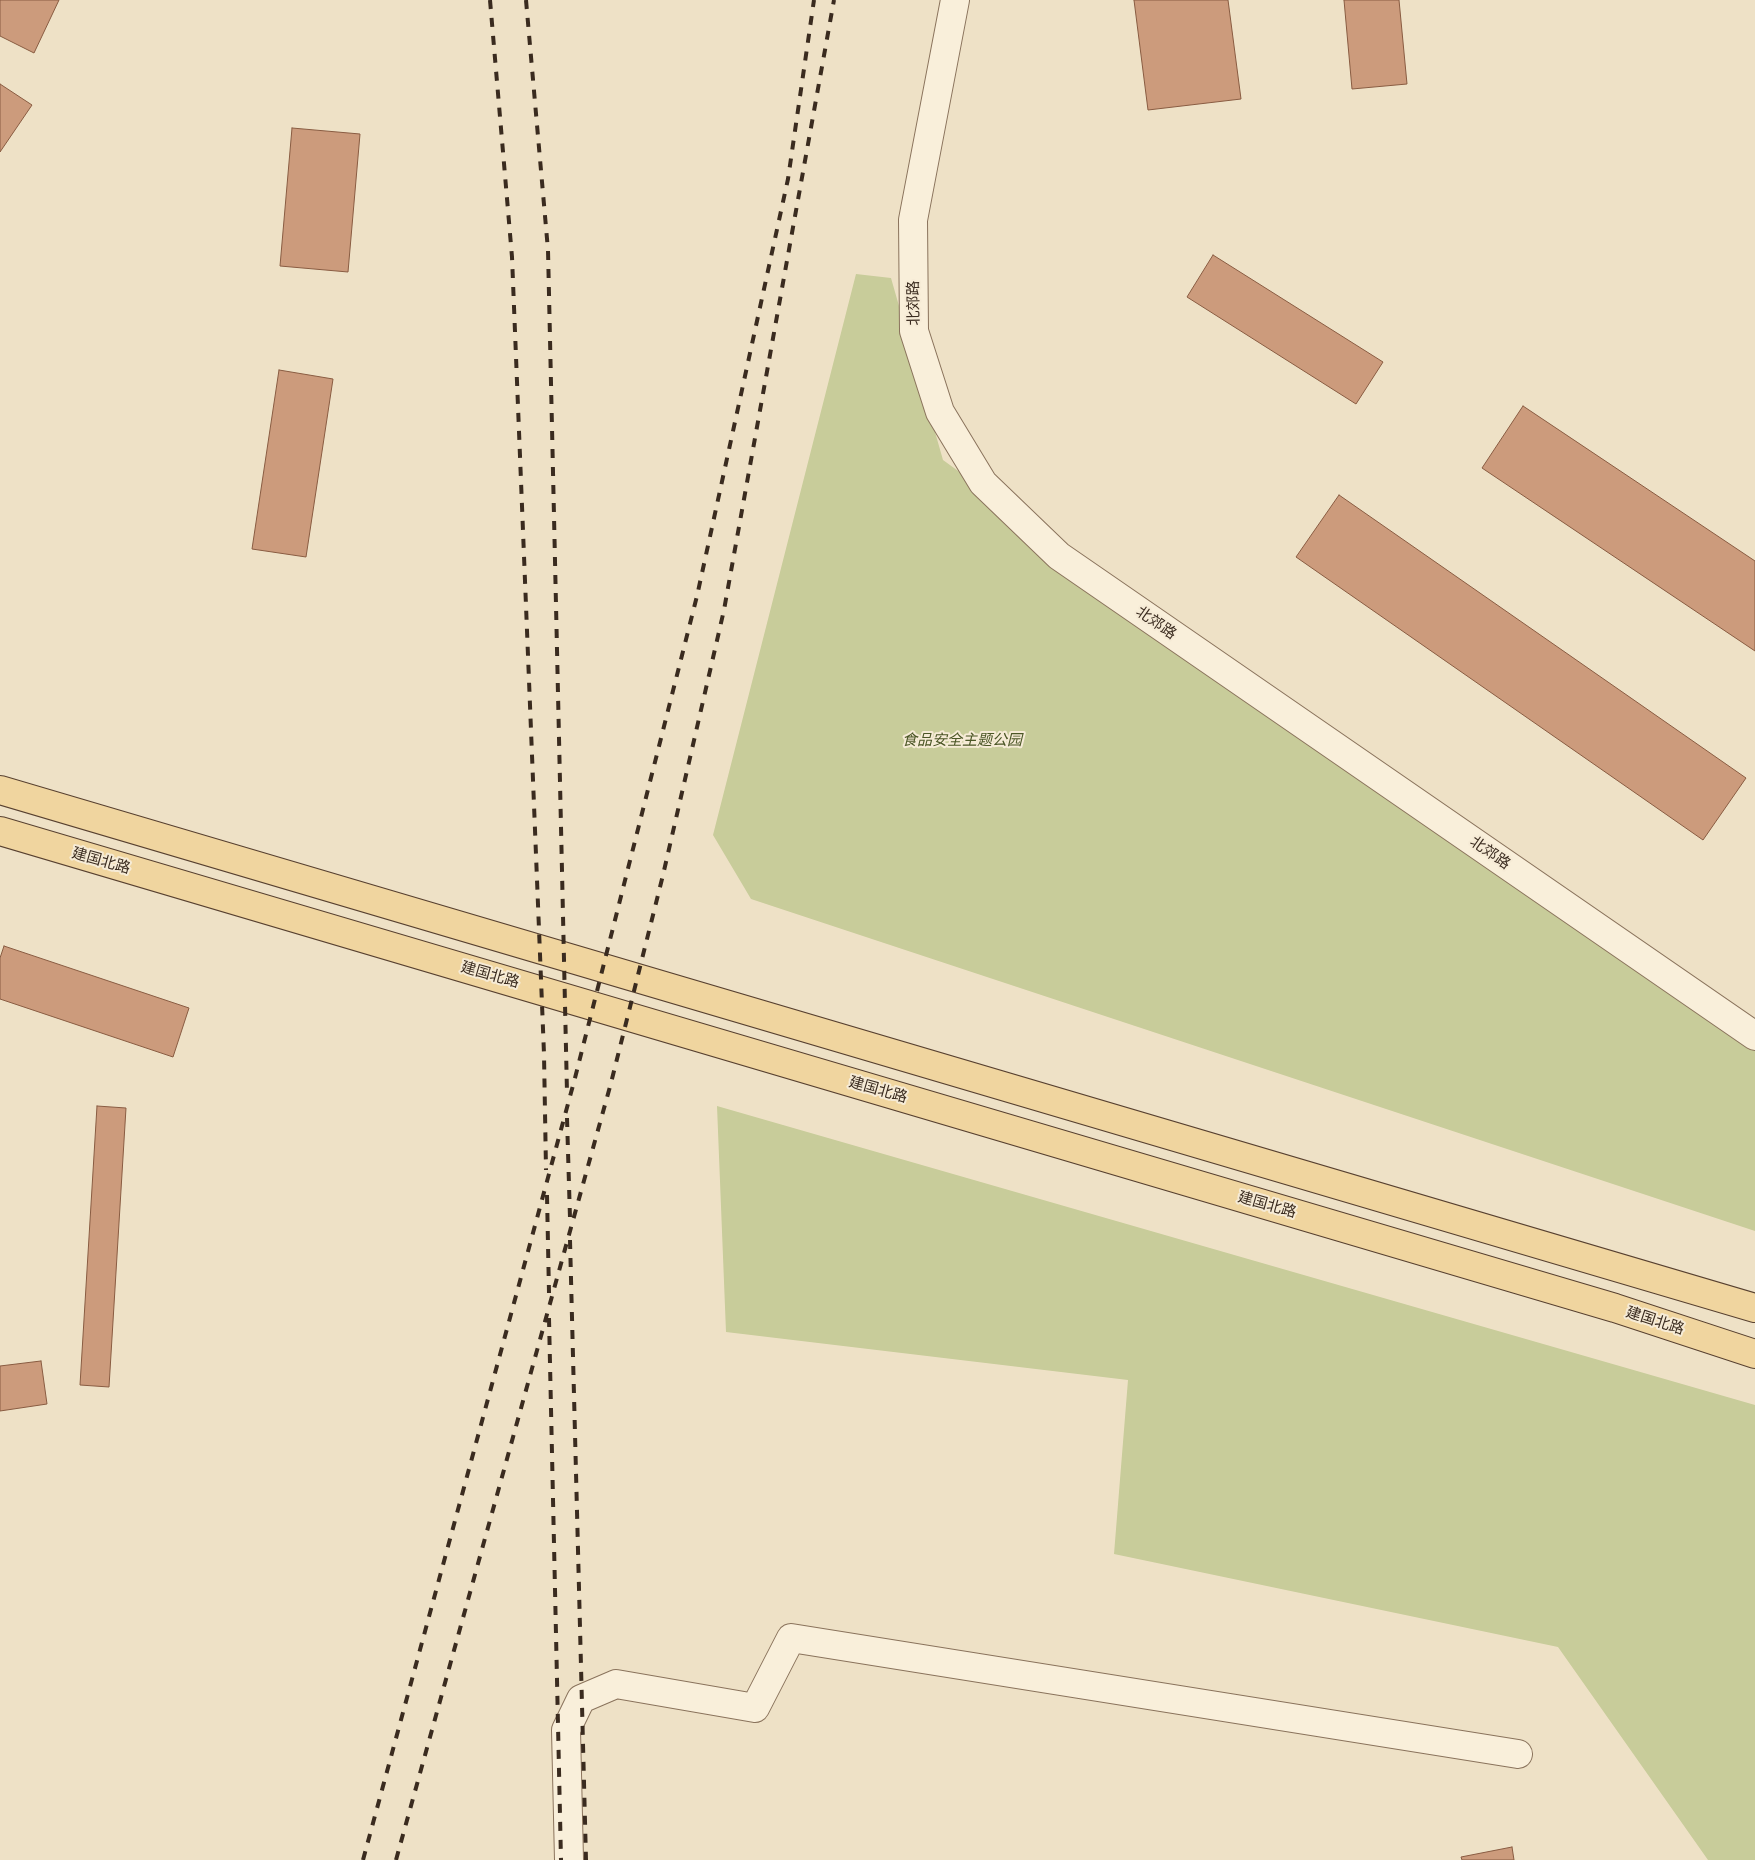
<!DOCTYPE html>
<html>
<head>
<meta charset="utf-8">
<style>
	body { margin:0 }
	canvas { display:block; background:#eee1c6 }
</style>
</head>
<body>
<canvas width="1755" height="1860"></canvas>
<script>
const ctx = document.querySelector('canvas').getContext('2d');
ctx.lineJoin = 'round';
function fill(path, color) { ctx.fillStyle = color; ctx.fill(path, 'evenodd'); }
const poly = rows => new Path2D(rows.map(r => 'M' + r).join(''));
function trace(path, color, width, dash) { ctx.strokeStyle = color; ctx.lineWidth = width; ctx.lineCap = dash ? 'butt' : 'round'; ctx.setLineDash(dash || []); ctx.stroke(path); }
function write(font, color, halo, rows, align = 'center') {
  ctx.font = font + ' "Roboto Serif","Noto Sans SC",serif'; ctx.lineWidth = 4; ctx.setLineDash([]); ctx.textBaseline = 'middle'; ctx.strokeStyle = halo; ctx.fillStyle = color; for (const [text, x, y, turn = 0] of rows) {
    ctx.save(); ctx.translate(x, y); ctx.rotate((+turn || 0) * Math.PI / 180); ctx.textAlign = isNaN(turn) ? turn : align; if (halo) ctx.strokeText(text, 0, 0); ctx.fillText(text, 0, 0); ctx.restore();
  }
}
fill(poly([
	[856,274,891,278,943,460,1755,1047,1755,1231,751,899,713,835],
	[717,1106,1755,1405,1755,1860,1708,1860,1558,1647,1114,1554,1128,1380,726,1332]
]), '#c8cc9a');
const building = poly([
	[0,0,59,0,34,53,0,36,0,0],
	[1134,0,1228,0,1241,99,1148,110,1134,0],
	[1344,0,1399,0,1407,84,1352,89,1344,0],
	[0,84,32,105,0,152,0,84],
	[292,128,360,134,348,272,280,266,292,128],
	[1213,255,1383,362,1356,404,1187,297,1213,255],
	[279,370,333,379,306,557,252,549,279,370],
	[1523,406,1755,561,1755,651,1482,468,1523,406],
	[1339,495,1746,778,1703,840,1296,557,1339,495],
	[4,946,189,1008,173,1057,0,999,0,958,4,946],
	[97,1106,126,1108,109,1387,80,1385,97,1106],
	[41,1361,47,1404,0,1411,0,1366,41,1361],
	[1512,1847,1514,1860,1462,1860,1461,1857,1512,1847]
]);
fill(building, '#cc9b7c');
trace(building, '#895c42', 1);
const minor = poly([
	[569,1860,566,1730,581,1699,616,1684,755,1708,791,1638,1518,1754]
]);
const tertiary = poly([
	[955,0,913,220,914,331,940,412,983,483,1059,556,1755,1036]
]);
const primary = poly([
	[0,790,1755,1308],
	[0,831,1615,1308,1755,1354]
]);
trace(minor, '#8a735c', 30);
trace(tertiary, '#8a735c', 30);
trace(primary, '#584130', 30);
trace(minor, '#f9efda', 28);
trace(tertiary, '#f9efda', 28);
trace(primary, '#f0d59f', 28);
trace(poly([
	[490,0,512,257,544,1054,546,1170],
	[526,0,548,250,567,1093],
	[567,1118,570,1218],
	[547,1195,549,1293],
	[570,1240,586,1860],
	[549,1318,561,1860],
	[363,1860,575,1078,697,596,788,179,814,0],
	[396,1860,611,1083,663,875,724,610,834,0]
]), '#3a2b1f', 4, [9, 9]);
write('15px', '#3a2b1f', '#f6ebd6', [
	["北郊路",914,303,-91],
	["北郊路",1156,623,35],
	["北郊路",1490,853,35],
	["建国北路",101,861,16],
	["建国北路",490,975,16],
	["建国北路",878,1090,16],
	["建国北路",1267,1205,16],
	["建国北路",1655,1321,18]
]);
write('italic 15px', '#4b5626', '#f6ebd6', [
	["食品安全主题公园",962,741]
]);
</script>
</body>
</html>
